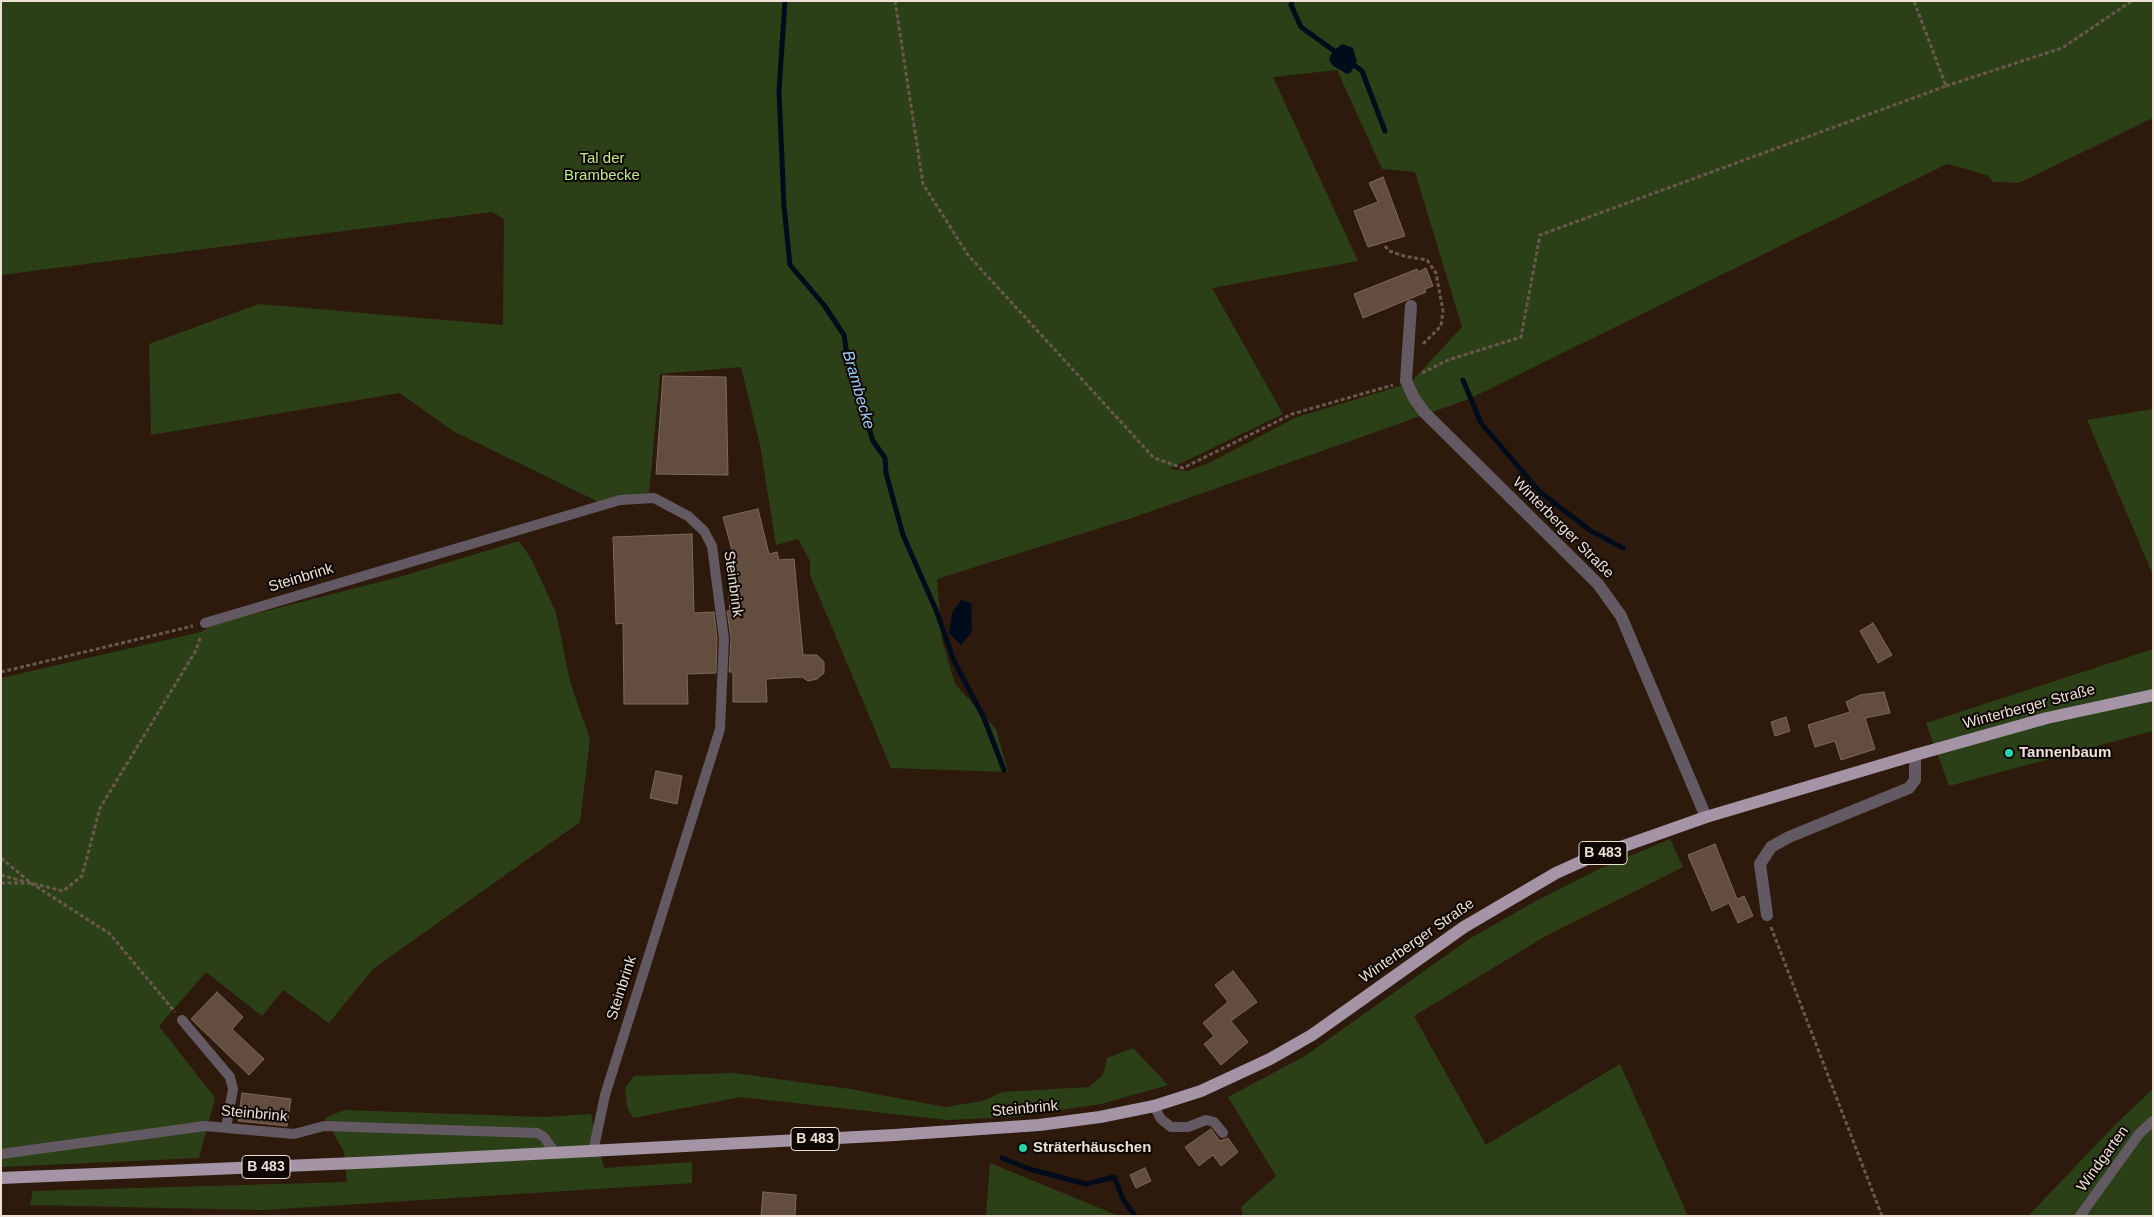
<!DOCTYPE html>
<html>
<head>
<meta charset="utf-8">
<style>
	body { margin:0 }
	#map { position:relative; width:2154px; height:1217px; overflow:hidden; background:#2d1a0d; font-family:Helvetica,sans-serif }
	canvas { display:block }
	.frame { position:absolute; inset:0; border:2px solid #ede0d7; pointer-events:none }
</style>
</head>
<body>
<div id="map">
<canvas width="2154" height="1217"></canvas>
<div class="frame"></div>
</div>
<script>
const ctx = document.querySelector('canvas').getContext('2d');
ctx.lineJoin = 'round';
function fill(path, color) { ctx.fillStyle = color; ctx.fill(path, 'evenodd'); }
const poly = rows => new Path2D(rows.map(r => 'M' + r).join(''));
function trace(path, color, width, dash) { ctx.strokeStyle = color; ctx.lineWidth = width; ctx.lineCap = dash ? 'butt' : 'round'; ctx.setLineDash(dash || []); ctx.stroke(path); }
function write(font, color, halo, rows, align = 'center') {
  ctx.font = font + ' Helvetica,sans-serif'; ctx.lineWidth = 4; ctx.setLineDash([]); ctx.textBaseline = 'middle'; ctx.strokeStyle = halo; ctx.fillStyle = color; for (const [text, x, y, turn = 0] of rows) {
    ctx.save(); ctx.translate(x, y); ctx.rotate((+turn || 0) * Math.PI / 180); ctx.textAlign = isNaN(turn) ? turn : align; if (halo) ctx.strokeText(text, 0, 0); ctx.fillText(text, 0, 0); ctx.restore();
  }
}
fill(poly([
	[1,1,2153,1,2153,118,2019,183,1993,182,1987,175,1947,164,1469,399,1132,518,940,578,937,580,942,640,955,684,996,729,1008,772,891,768,810,575,810,561,798,539,776,545,760,445,741,367,660,374,649,494,609,507,453,431,400,393,151,435,149,344,259,304,503,325,504,219,492,212,1,275],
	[1337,70,1382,169,1415,172,1462,327,1410,383,1297,417,1209,463,1187,471,1169,469,1283,414,1212,288,1358,261,1273,77],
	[2153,409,2153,575,2087,420],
	[519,541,532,560,556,613,570,682,590,739,580,822,373,969,329,1023,283,990,262,1016,206,972,159,1026,215,1098,199,1158,1,1167,1,678,201,632,215,624,403,576],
	[2153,649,2153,731,1949,786,1926,723],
	[1670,839,1683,867,1544,937,1414,1016,1486,1145,1620,1064,1688,1216,1243,1216,1241,1207,1276,1176,1228,1097,1305,1056,1469,939,1534,902,1599,869],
	[1133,1048,1168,1085,1101,1104,1013,1117,947,1120,741,1097,633,1118,627,1106,625,1088,634,1076,734,1073,850,1089,945,1107,983,1101,1002,1092,1089,1087,1103,1075,1107,1058],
	[2153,1089,2153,1216,2028,1216,2118,1122],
	[344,1110,544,1117,591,1114,604,1168,692,1162,692,1183,263,1210,30,1205,33,1191,347,1182,344,1152,325,1118],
	[990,1163,1119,1216,986,1216]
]), '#2c4017');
fill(poly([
	[1342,44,1353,48,1357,61,1351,72,1347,74,1332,65,1329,59,1333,51],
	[961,600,971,603,972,632,961,645,949,633,952,613]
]), '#000c1b');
trace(poly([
	[785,1,779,91,784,206,790,265,824,305,844,335,848,362,873,441,885,458,886,473,903,535,936,610,954,661,984,718,1004,770],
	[1292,1,1291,5,1301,27,1337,53],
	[1350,62,1362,71,1385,131],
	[1463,380,1481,423,1540,492,1591,531,1623,548],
	[1002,1158,1029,1169,1086,1184,1114,1177,1124,1201,1135,1216]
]), '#000c1b', 5);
const building = poly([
	[1383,177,1405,236,1368,247,1354,211,1378,202,1369,183,1383,177],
	[1426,268,1433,286,1425,289,1426,292,1363,318,1354,294,1417,269,1418,272,1426,268],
	[663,376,726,377,728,475,656,474,663,376],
	[758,509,769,554,777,552,779,560,794,559,803,655,817,655,824,662,824,673,817,679,808,681,802,677,766,679,767,702,733,702,733,672,729,672,731,639,727,611,730,611,727,562,735,561,723,517,758,509],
	[692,534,694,613,714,612,717,639,716,673,687,674,688,704,624,704,623,623,616,624,613,537,692,534],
	[1873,623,1892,655,1878,663,1860,631,1873,623],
	[1884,692,1890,713,1865,718,1875,749,1841,760,1835,741,1815,747,1808,725,1850,712,1846,702,1860,695,1884,692],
	[1786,717,1790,731,1775,736,1771,722,1786,717],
	[656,771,682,776,677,804,650,798,656,771],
	[1715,844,1737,899,1744,896,1753,916,1738,923,1729,903,1712,911,1688,855,1715,844],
	[1233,971,1257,1002,1231,1021,1248,1042,1221,1065,1204,1044,1214,1036,1203,1023,1228,1002,1215,985,1233,971],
	[217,992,243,1017,232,1029,264,1059,249,1075,191,1019,217,992],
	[242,1093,291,1099,287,1126,238,1121,242,1093],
	[1211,1129,1220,1141,1228,1138,1238,1152,1221,1166,1213,1155,1199,1166,1185,1147,1211,1129],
	[1145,1168,1151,1181,1136,1188,1130,1175,1145,1168],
	[763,1192,796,1195,795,1216,761,1216,763,1192]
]);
fill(building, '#624d3e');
trace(building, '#7f6959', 1);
trace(poly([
	[895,1,923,184,968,255,1154,458,1183,468,1292,414,1393,385],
	[1946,86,2062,48,2132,1],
	[1385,246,1389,251,1404,256,1427,260,1436,273,1443,311,1441,326,1423,344],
	[1422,373,1448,360,1521,337,1540,235,1946,86,1914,1],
	[1,672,193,626],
	[1,858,31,883,110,934,175,1012],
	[1,875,26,882],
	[1,883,31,883,63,891,82,876,100,808,195,652,201,636],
	[1771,927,1882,1216]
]), '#69584d', 3, [4, 2.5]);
trace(poly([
	[205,623,620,500,654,498,688,516,704,531,712,546,724,639,720,729,605,1095,593,1152],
	[182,1020,230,1077,233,1089,226,1128],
	[1154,1106,1161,1119,1171,1127,1188,1127,1206,1120,1214,1122,1223,1133],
	[1,1154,205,1126,294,1134,324,1126,537,1133,544,1137,555,1153],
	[2080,1216,2139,1134,2153,1121]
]), '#625962', 10);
trace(poly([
	[1411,306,1406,381,1414,398,1424,412,1598,584,1621,616,1706,817],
	[1767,915,1760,864,1771,847,1789,837,1909,788,1915,780,1915,755]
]), '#625962', 12);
trace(poly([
	[1,1178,379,1162,895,1135,1039,1125,1100,1117,1154,1106,1201,1091,1270,1059,1312,1035,1464,927,1556,873,1587,859,1706,817,1915,755,2047,718,2153,695]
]), '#a494a5', 12);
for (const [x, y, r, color] of [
	[2009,753,5,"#26d5ae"],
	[1023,1148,5,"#26d5ae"]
]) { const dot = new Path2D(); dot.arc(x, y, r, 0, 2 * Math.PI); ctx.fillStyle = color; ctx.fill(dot); trace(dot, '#0f0703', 2); }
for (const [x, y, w] of [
	[1603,853,48],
	[815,1139,48],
	[266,1167,48]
]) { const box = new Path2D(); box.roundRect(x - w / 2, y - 11.5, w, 23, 4); ctx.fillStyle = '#0f0703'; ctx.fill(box); trace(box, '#ede0d7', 1); }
write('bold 14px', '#ede0d7', null, [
	["B 483",1603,853],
	["B 483",815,1139],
	["B 483",266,1167]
]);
write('15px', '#bbeb8d', '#0f0703', [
	["Tal der",602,159],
	["Brambecke",602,176]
]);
write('15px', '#ede0d7', '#0f0703', [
	["Winterberger Straße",1563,528,45],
	["Steinbrink",301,578,-17],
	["Steinbrink",733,584,82],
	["Winterberger Straße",2029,707,-15],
	["Winterberger Straße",1417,941,-35],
	["Steinbrink",622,988,-72],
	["Steinbrink",1025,1109,-5],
	["Steinbrink",254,1114,5],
	["Windgarten",2103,1159,-54]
]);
write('bold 15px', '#ede0d7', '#0f0703', [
	["Tannenbaum",2019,753],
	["Sträterhäuschen",1033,1148]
], 'left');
write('italic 16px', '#9dccf8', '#0f0703', [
	["Brambecke",858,390,74]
]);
</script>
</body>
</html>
